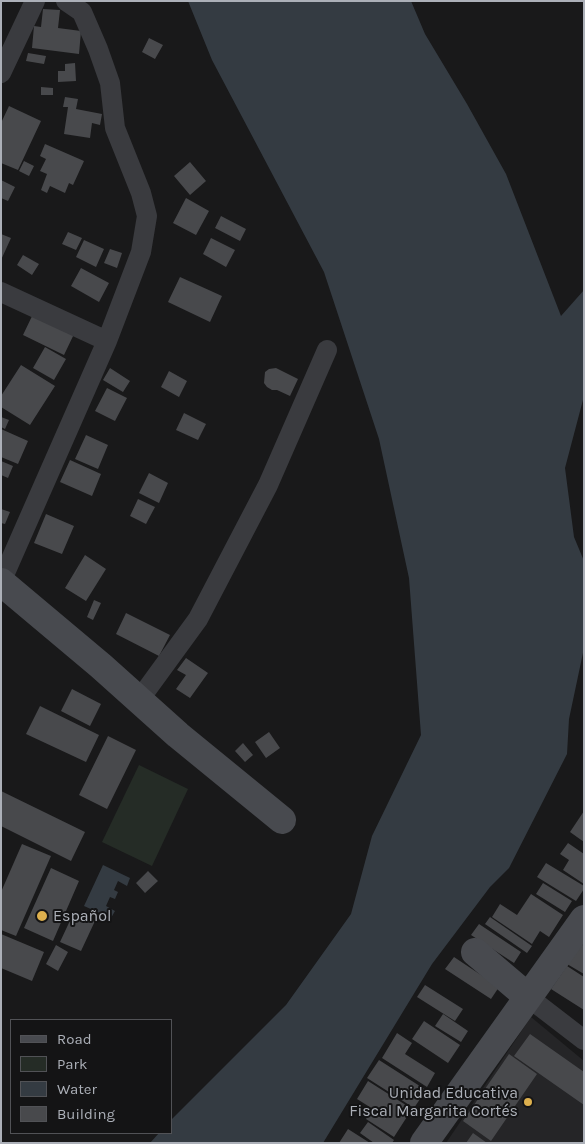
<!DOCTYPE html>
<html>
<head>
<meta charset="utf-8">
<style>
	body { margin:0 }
	#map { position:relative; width:585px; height:1144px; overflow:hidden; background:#19191a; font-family:Karla,sans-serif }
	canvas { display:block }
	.frame { position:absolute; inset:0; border:2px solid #acb0b8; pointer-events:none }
	.legend { position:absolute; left:10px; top:1019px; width:162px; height:115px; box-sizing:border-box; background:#141415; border:1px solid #515256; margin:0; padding:6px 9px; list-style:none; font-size:15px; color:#acb0b8 }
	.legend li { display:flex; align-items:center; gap:10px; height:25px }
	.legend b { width:25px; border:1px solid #515256 }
</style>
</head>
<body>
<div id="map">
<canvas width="585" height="1144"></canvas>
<div class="frame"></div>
<ul class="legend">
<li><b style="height:6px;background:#484a4f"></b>Road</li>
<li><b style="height:14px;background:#252c26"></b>Park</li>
<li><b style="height:14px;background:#343b42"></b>Water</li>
<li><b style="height:14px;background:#48494c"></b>Building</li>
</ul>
</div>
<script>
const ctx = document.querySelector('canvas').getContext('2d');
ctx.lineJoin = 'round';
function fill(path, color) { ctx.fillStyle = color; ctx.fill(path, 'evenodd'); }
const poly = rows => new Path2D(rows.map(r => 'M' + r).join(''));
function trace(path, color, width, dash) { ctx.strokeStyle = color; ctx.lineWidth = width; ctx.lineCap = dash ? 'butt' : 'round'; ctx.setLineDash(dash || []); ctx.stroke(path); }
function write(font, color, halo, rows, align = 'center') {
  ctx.font = font + ' Karla,sans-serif'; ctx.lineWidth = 4; ctx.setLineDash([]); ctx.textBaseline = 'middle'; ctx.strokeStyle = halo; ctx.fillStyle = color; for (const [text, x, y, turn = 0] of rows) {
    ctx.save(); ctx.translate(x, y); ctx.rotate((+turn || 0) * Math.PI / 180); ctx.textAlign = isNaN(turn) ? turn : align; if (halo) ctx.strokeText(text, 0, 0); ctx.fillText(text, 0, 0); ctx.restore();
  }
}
fill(poly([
	[531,1017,584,1061,584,1143,446,1143]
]), '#252527');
fill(poly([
	[139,765,188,789,152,866,102,842]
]), '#252c26');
fill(poly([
	[188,1,411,1,425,34,467,104,506,174,561,316,584,290,584,396,565,468,574,537,584,561,584,648,569,719,567,754,509,868,490,887,432,964,323,1143,150,1143,159,1133,171,1133,171,1120,286,1005,351,914,372,836,421,735,409,578,379,439,324,272,212,60],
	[103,865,130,878,127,886,118,881,114,890,118,892,115,899,110,897,106,906,115,911,111,918,84,906]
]), '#343b42');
fill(poly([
	[43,9,60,10,58,28,81,31,79,54,32,48,34,26,41,27],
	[149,38,163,45,155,59,142,52],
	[28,53,46,56,44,64,26,61],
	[75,63,76,81,58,82,58,71,65,71,65,64],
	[41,87,53,88,53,95,41,95],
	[65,97,78,99,76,109,102,114,100,125,92,123,90,138,64,134,68,107,63,107],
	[9,106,41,121,18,170,1,163,1,123],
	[45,144,84,161,73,185,69,183,65,193,50,186,47,193,41,190,47,174,40,171,46,159,40,156],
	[24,161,34,166,29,176,19,171],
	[190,162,206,181,190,195,174,176],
	[1,180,15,187,8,201,1,198],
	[186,198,209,211,196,235,173,223],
	[221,216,246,229,240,241,215,228],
	[68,232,82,238,76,250,62,244],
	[1,234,11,238,1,260],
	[211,238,235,250,226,267,203,254],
	[84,240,104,249,96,267,76,257],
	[110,249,122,253,117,268,104,263],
	[23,255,39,264,32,275,17,265],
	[81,268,109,283,99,302,71,286],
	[180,277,222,296,210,322,168,302],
	[34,312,75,332,64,355,23,335],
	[45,347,66,359,54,380,33,368],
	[21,365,55,386,30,425,1,407,1,396],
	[110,368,130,381,123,392,103,380],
	[276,368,298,379,290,396,277,390,272,390,267,387,264,383,265,372,269,369],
	[169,371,187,381,179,397,161,387],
	[107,388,127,398,115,421,95,411],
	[184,413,206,424,198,440,176,430],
	[1,417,9,420,5,429,1,427],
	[1,429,28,441,18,464,1,457],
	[86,435,108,445,98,469,75,459],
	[70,460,101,474,92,496,60,482],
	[1,461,13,466,8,478,1,475],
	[149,473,168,483,159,503,139,493],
	[138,499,155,507,146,524,130,516],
	[1,509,10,512,5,524,1,523],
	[46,514,74,526,62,554,34,543],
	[85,555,106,569,86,601,65,588],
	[94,600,101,603,93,620,87,617],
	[126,613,170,635,159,656,116,634],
	[186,658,208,673,190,698,176,689,186,675,177,670],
	[72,689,101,704,90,726,61,711],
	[40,706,99,735,86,762,26,734],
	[269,732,280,748,266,758,255,742],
	[108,736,136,750,107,809,79,795],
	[243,743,253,755,245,762,235,751],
	[1,791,85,832,71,861,1,826],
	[584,811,584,842,570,832],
	[568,843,584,854,584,884,563,870,569,860,560,854],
	[22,844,51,856,16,936,1,930,1,892],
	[546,863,584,886,584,889,576,901,537,877],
	[51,868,79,881,53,941,24,928],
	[148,871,158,881,145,893,136,883],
	[543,883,572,901,565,912,536,894],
	[531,894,563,915,549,937,540,931,532,944,492,917,500,904,517,915],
	[74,912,95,921,81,951,60,942],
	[490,917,532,946,527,953,485,924],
	[479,924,521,952,514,963,471,935],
	[1,934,44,952,32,981,1,968],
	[581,944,584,946,584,974,567,964],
	[56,945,68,952,58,971,46,964],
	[454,957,499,987,491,999,445,969],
	[567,966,584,977,584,1010,551,989],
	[425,985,463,1009,455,1021,417,997],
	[443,1014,468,1031,461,1042,435,1026],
	[424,1021,460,1045,448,1063,412,1039],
	[397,1033,412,1043,405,1054,435,1073,427,1087,382,1058],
	[530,1034,584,1072,584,1105,514,1056],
	[509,1054,537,1074,491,1141,463,1121],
	[379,1060,426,1090,414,1108,367,1078],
	[368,1081,412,1109,394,1137,366,1119,373,1109,357,1099],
	[368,1122,394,1140,392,1143,374,1143,360,1133],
	[348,1129,370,1143,339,1143],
	[473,1133,487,1143,466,1143]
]), '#48494c');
trace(poly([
	[1,73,35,1],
	[1,292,107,341],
	[1,582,107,341,141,252,147,216,141,193,115,128,110,83,98,49,82,12,66,1],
	[139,700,198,619,268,485,327,350],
	[528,997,584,1040]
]), '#3a3b3f', 20);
trace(poly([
	[1,582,101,666,178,735,282,820],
	[475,952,528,997],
	[424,1143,584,919]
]), '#484a4f', 28);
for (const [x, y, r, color] of [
	[42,916,6,"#ddb04e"],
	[528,1102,5,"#ddb04e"]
]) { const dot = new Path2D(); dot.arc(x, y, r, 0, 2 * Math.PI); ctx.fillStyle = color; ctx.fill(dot); trace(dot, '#141415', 2); }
write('16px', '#acb0b8', '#141415', [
	["Español",53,916],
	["Unidad Educativa",518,1093,"right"],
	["Fiscal Margarita Cortés",518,1111,"right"]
], 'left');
</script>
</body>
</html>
